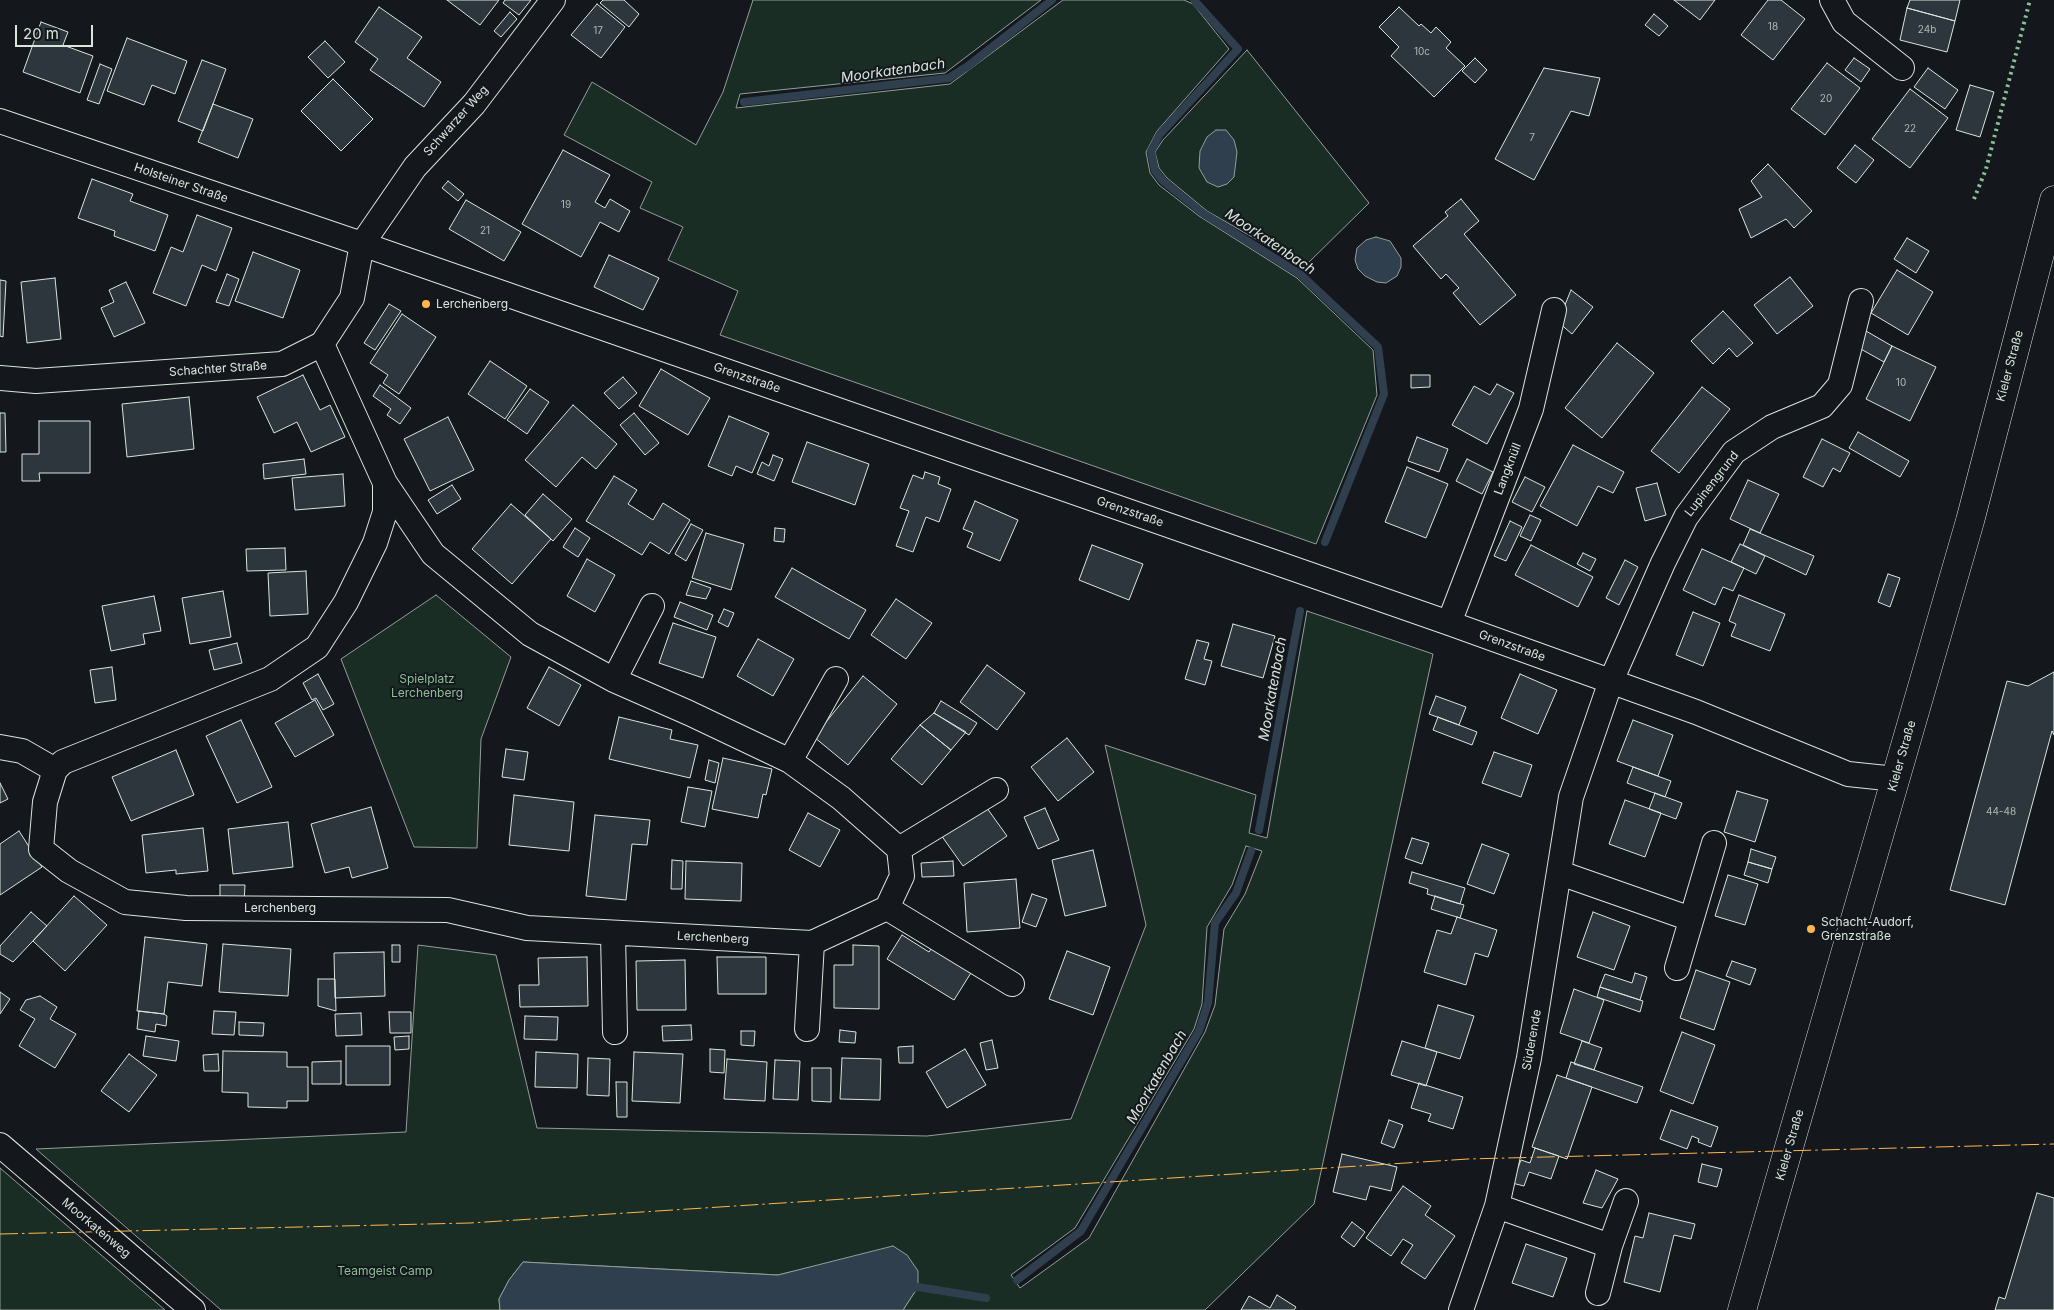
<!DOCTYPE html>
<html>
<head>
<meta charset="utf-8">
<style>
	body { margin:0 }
	#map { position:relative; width:2054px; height:1310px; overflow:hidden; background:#14181c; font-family:Inter,sans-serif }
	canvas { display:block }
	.scale { position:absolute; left:15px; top:25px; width:78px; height:22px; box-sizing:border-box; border:2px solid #d8e6dc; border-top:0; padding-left:6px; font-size:15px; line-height:18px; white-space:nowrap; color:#d8e6dc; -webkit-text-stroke:4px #14181c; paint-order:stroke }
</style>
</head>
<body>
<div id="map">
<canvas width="2054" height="1310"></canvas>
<div class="scale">20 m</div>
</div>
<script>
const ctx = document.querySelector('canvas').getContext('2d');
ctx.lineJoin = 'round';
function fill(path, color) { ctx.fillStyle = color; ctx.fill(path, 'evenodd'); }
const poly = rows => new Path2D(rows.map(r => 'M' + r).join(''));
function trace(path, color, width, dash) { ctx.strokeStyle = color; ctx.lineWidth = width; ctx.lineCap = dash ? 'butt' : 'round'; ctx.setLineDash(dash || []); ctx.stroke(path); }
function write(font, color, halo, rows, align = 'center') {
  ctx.font = font + ' Inter,sans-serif'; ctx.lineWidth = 4; ctx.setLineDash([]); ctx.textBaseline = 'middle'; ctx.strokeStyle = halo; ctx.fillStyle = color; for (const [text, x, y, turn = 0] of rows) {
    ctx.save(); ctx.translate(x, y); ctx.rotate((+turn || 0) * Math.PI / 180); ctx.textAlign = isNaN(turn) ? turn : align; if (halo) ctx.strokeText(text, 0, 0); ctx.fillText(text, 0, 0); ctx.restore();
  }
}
const green = poly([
	[753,0,1041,0,945,73,740,94,736,108,950,84,1063,0,1184,0,1193,4,1229,49,1157,131,1146,152,1150,173,1159,185,1199,216,1297,278,1373,350,1377,395,1316,544,720,335,738,291,668,260,683,227,640,208,652,182,564,135,592,82,696,145,723,92,753,0],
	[1247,50,1369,203,1304,267,1207,211,1167,178,1159,168,1155,152,1163,140,1247,50],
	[436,595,511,657,481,739,477,848,414,847,341,659,436,595],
	[1307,611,1433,654,1314,1204,1205,1310,903,1310,918,1287,816,1266,778,1275,523,1262,509,1280,499,1299,500,1310,221,1310,36,1149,406,1132,418,945,496,955,537,1128,927,1136,1071,1119,1146,925,1105,745,1256,795,1249,833,1267,838,1307,611],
	[1246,846,1262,851,1245,894,1224,929,1215,1005,1205,1032,1089,1238,1020,1288,1011,1275,1075,1228,1194,1029,1202,1004,1207,927,1232,885,1246,846],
	[0,1168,165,1310,0,1310,0,1168]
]);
fill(green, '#1a2d24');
trace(green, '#939e99', 1);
const water = poly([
	[1216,130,1226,130,1234,140,1237,152,1234,177,1227,184,1218,187,1207,182,1199,168,1200,151,1207,137,1216,130],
	[1376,237,1390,241,1401,258,1401,267,1397,276,1386,283,1377,282,1365,276,1358,269,1355,260,1357,248,1366,240,1376,237],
	[893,1246,907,1255,918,1271,918,1287,903,1310,500,1310,499,1299,509,1280,523,1262,778,1275,893,1246]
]);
fill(water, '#2f3f4d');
trace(water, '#939e99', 1);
trace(poly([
	[1194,0,1238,49,1160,134,1151,151,1155,171,1163,181,1204,214,1300,274,1378,347,1384,394,1325,542],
	[744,102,949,78,968,66,1052,0],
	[1259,830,1300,611],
	[1017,1280,1081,1231,1199,1031,1208,1003,1215,923,1236,893,1251,851],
	[909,1289,918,1287,986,1298]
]), '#2f3f4d', 8);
const building = poly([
	[447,0,499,0,480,25,447,0],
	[505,0,531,0,519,15,503,3,505,0],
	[603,0,624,0,639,14,629,27,600,3,603,0],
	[1674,0,1715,0,1700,20,1674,0],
	[1768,0,1781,0,1805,19,1773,60,1741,35,1768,0],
	[1910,0,1960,0,1955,21,1907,8,1910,0],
	[597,4,625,27,601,58,571,35,597,4],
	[379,7,422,37,407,58,441,82,424,107,370,70,378,59,355,42,379,7],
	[1399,7,1419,26,1421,24,1431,33,1436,27,1451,42,1446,48,1465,66,1434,97,1391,56,1399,47,1379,27,1399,7],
	[1907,8,1955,21,1947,52,1900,40,1907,8],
	[510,12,517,19,501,37,494,31,510,12],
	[1654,14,1668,26,1659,36,1645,25,1654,14],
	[41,22,68,32,63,45,93,56,80,93,23,72,41,22],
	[127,38,187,61,175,94,152,85,144,105,107,91,127,38],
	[325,41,345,62,328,78,308,57,325,41],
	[1475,58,1487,70,1475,83,1462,71,1475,58],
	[1854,58,1870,69,1861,82,1845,70,1854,58],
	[202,60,226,69,203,131,178,121,202,60],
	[1827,63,1860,88,1825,135,1791,109,1827,63],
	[100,64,112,69,99,104,87,100,100,64],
	[1544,68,1600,78,1589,116,1571,111,1534,180,1495,159,1544,68],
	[1928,68,1958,90,1945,109,1914,87,1928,68],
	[333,79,373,119,341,151,301,111,333,79],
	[1970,85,1994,92,1980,137,1956,130,1970,85],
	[1910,89,1948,118,1910,168,1872,139,1910,89],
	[213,104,253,119,238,158,198,142,213,104],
	[1855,145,1874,160,1856,183,1837,168,1855,145],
	[563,150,610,175,595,202,605,208,610,199,630,211,619,232,600,222,581,257,522,224,563,150],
	[1768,164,1812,211,1794,228,1786,219,1751,238,1739,209,1762,197,1751,181,1768,164],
	[92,179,133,194,130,201,168,215,155,251,114,236,115,231,78,218,92,179],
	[448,181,464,194,458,201,442,188,448,181],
	[1461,199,1479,221,1464,234,1516,295,1480,325,1453,293,1459,288,1446,274,1441,279,1413,246,1448,216,1445,212,1461,199],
	[466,200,521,232,504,261,449,229,466,200],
	[197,215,232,228,216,271,202,265,186,306,153,293,171,247,183,252,197,215],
	[1907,238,1929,251,1916,273,1894,259,1907,238],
	[253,252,300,270,283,318,235,301,253,252],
	[609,255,659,278,643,310,594,287,609,255],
	[1897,270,1933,292,1908,335,1871,313,1897,270],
	[227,274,239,279,229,306,216,302,227,274],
	[1790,277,1813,306,1777,334,1754,305,1790,277],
	[55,278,61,339,27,343,21,282,55,278],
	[0,280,6,281,3,337,0,336,0,280],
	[126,282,145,323,114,337,101,308,114,302,109,290,126,282],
	[1571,290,1593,307,1572,334,1558,322,1571,290],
	[389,304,401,311,375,350,364,343,389,304],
	[1723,311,1753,343,1737,357,1729,348,1713,364,1691,341,1723,311],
	[402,314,436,337,399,394,383,383,388,375,370,363,402,314],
	[1866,331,1892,346,1884,362,1859,348,1866,331],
	[1617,343,1654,373,1602,438,1565,408,1617,343],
	[1892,346,1936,367,1910,421,1866,399,1892,346],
	[490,361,527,386,505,419,468,394,490,361],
	[661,369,710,398,688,435,639,406,661,369],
	[303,375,320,410,330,405,345,437,311,452,297,422,274,433,257,397,303,375],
	[1411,375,1430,375,1430,387,1411,388,1411,375],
	[623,377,637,393,619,409,604,393,623,377],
	[1497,384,1514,393,1487,444,1452,425,1474,386,1490,395,1497,384],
	[380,385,411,408,400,424,387,415,391,409,373,396,380,385],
	[1702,387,1730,409,1679,473,1651,451,1702,387],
	[530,389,549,402,527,434,507,420,530,389],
	[189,397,194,449,127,457,122,404,189,397],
	[573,405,617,444,596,469,582,457,556,487,525,460,573,405],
	[0,413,5,413,6,452,0,452,0,413],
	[634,413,659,443,645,455,620,425,634,413],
	[729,416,769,433,752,473,736,466,732,476,708,466,729,416],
	[448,417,474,470,430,491,404,439,448,417],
	[39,421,90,421,90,473,39,473,40,481,22,481,22,454,39,454,39,421],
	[1858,432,1909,461,1900,477,1849,448,1858,432],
	[1417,437,1448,449,1439,472,1408,461,1417,437],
	[1822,439,1850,453,1840,472,1833,468,1823,487,1803,477,1822,439],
	[807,442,869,464,855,505,792,482,807,442],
	[1573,445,1624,472,1613,493,1598,486,1577,526,1540,506,1573,445],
	[773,455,783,459,774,481,757,474,762,462,769,466,773,455],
	[304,459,306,474,264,479,263,464,304,459],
	[1467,459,1493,472,1482,494,1456,481,1467,459],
	[1407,467,1448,484,1426,538,1385,522,1407,467],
	[925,472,940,477,938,484,951,489,939,522,926,517,913,552,896,546,909,511,900,508,913,475,923,479,925,472],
	[343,474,345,506,295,510,292,478,343,474],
	[614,476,637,490,628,504,653,520,663,503,690,520,669,554,650,542,642,555,586,521,614,476],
	[1525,477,1545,487,1532,512,1512,502,1525,477],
	[1748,480,1779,494,1760,533,1730,519,1748,480],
	[1657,483,1666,515,1645,521,1636,488,1657,483],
	[452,485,461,499,437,514,428,500,452,485],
	[543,494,572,519,553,541,525,515,543,494],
	[975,501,1018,520,1000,561,967,547,973,533,963,529,975,501],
	[511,504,551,539,512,584,472,549,511,504],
	[1530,515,1541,520,1531,541,1520,536,1530,515],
	[1510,521,1522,527,1506,561,1494,556,1510,521],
	[691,524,703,530,686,561,675,554,691,524],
	[575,528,590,538,578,557,563,547,575,528],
	[775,528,785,529,784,542,774,541,775,528],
	[1750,529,1814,556,1806,575,1743,545,1750,529],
	[706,533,744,544,731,590,692,578,706,533],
	[1740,544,1765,556,1756,574,1731,562,1740,544],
	[1092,545,1143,564,1129,600,1079,580,1092,545],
	[1531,545,1593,577,1578,607,1515,575,1531,545],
	[285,548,286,570,247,571,246,549,285,548],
	[1702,549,1744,568,1733,591,1723,587,1715,605,1683,590,1702,549],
	[1583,553,1596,559,1590,571,1577,564,1583,553],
	[587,559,615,575,595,612,567,596,587,559],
	[1625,560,1638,567,1619,605,1606,598,1625,560],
	[792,568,866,610,849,639,775,597,792,568],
	[306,571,308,614,270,616,268,573,306,571],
	[1888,574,1900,578,1890,607,1878,602,1888,574],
	[691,581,711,588,706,599,686,595,691,581],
	[223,591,231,637,190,644,182,598,223,591],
	[1739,595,1785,614,1770,651,1731,636,1736,624,1729,621,1739,595],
	[154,596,161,631,143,634,145,644,111,651,102,606,154,596],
	[896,599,932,623,906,659,871,635,896,599],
	[680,602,713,615,707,630,674,617,680,602],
	[724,609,734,613,728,627,718,622,724,609],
	[1693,612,1720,623,1703,666,1676,655,1693,612],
	[673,623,716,637,703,678,659,663,673,623],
	[1233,624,1275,636,1263,678,1221,666,1233,624],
	[758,639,794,659,773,696,737,676,758,639],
	[1197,640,1209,643,1204,659,1212,661,1205,685,1185,679,1197,640],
	[237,643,242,663,214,670,209,650,237,643],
	[987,665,1025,693,997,730,960,702,987,665],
	[112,667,116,700,95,703,90,670,112,667],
	[549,667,581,685,559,726,527,708,549,667],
	[2054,672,2054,735,2052,731,2005,905,1950,890,2007,681,2028,686,2054,672],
	[318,674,334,704,323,710,316,698,312,700,303,683,318,674],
	[1520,674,1557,690,1538,734,1501,718,1520,674],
	[863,676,897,704,848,765,814,737,863,676],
	[1436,696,1466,707,1459,725,1429,714,1436,696],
	[315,700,334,735,295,757,275,723,315,700],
	[941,701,977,723,969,735,934,713,941,701],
	[934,713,966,732,951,750,920,725,934,713],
	[619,717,672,730,670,739,698,745,690,778,609,759,619,717],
	[1438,717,1477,732,1472,745,1433,730,1438,717],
	[241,720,272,787,237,803,206,736,241,720],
	[1633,720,1673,735,1658,776,1617,761,1633,720],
	[920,725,951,750,922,785,891,759,920,725],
	[1067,738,1094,772,1058,801,1031,767,1067,738],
	[506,749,528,752,524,780,502,777,506,749],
	[176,750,194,795,131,821,112,777,176,750],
	[1494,752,1532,765,1521,797,1482,783,1494,752],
	[723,758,772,769,766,795,763,794,758,818,712,809,723,758],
	[709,760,719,763,715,783,705,780,709,760],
	[1633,767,1671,781,1665,797,1627,783,1633,767],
	[0,783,8,799,0,803,0,783],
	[688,787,712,791,705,827,681,822,688,787],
	[1737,791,1768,800,1755,842,1724,832,1737,791],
	[1655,793,1682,803,1676,819,1649,809,1655,793],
	[514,795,574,802,569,851,509,845,514,795],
	[1625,800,1661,813,1645,857,1609,844,1625,800],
	[984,804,1007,836,963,866,941,835,984,804],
	[371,807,388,868,352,878,349,867,325,873,311,824,371,807],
	[1045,808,1059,840,1038,849,1024,817,1045,808],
	[808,813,840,830,820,867,789,850,808,813],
	[595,815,650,820,647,845,632,844,626,900,586,896,595,815],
	[288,822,293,867,233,874,228,829,288,822],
	[203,828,208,871,176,874,176,870,146,873,142,835,203,828],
	[19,831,42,867,0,895,0,844,19,831],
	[1412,838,1429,843,1422,864,1405,858,1412,838],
	[1482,844,1509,854,1494,894,1467,884,1482,844],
	[1751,849,1776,857,1772,869,1748,862,1751,849],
	[1093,850,1106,906,1065,916,1052,860,1093,850],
	[672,860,683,861,682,889,671,889,672,860],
	[686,861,742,863,741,901,685,899,686,861],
	[953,861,954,876,922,877,921,863,953,861],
	[1748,862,1772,869,1768,883,1744,875,1748,862],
	[1412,872,1465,888,1460,904,1427,894,1428,889,1409,883,1412,872],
	[1728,875,1758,884,1745,925,1715,916,1728,875],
	[1016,879,1020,928,967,932,964,883,1016,879],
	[220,885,245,885,244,903,220,903,220,885],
	[1032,894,1047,899,1036,927,1022,922,1032,894],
	[74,896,107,925,65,971,33,941,74,896],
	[1435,896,1464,905,1460,918,1431,909,1435,896],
	[31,912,47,926,13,962,0,954,0,946,31,912],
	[1593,912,1630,926,1614,970,1577,957,1593,912],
	[1457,917,1497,930,1488,957,1475,953,1466,985,1424,972,1437,930,1451,934,1457,917],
	[902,935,929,952,934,944,974,968,954,1000,887,959,902,935],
	[145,937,207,944,202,986,168,982,164,1014,137,1011,145,937],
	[223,944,291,949,288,996,219,992,223,944],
	[392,945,400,945,400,962,392,962,392,945],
	[853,945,879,946,879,1009,834,1008,834,965,853,965,853,945],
	[1067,951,1110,967,1093,1015,1049,999,1067,951],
	[384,952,385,996,335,998,334,953,384,952],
	[587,957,588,1006,520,1007,519,985,539,985,538,958,587,957],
	[717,957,766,957,766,994,718,994,717,957],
	[685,960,686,1010,637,1010,636,961,685,960],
	[1732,961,1756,969,1750,985,1726,976,1732,961],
	[1696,970,1730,982,1714,1030,1680,1018,1696,970],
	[1635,973,1647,977,1640,1000,1600,987,1605,974,1632,983,1635,973],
	[318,979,335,979,336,1011,318,1006,318,979],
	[1600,987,1643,1001,1640,1012,1597,997,1600,987],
	[1574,989,1604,1000,1589,1043,1560,1033,1574,989],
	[0,992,10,999,0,1014,0,992],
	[40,996,57,1007,50,1019,76,1034,55,1068,19,1046,35,1019,20,1010,26,1000,40,996],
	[1438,1005,1474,1016,1460,1059,1425,1048,1438,1005],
	[139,1011,164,1014,167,1016,166,1026,156,1024,155,1032,137,1029,139,1011],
	[214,1011,236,1012,234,1035,212,1034,214,1011],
	[389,1012,411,1012,411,1033,390,1033,389,1012],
	[361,1013,362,1035,336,1036,335,1014,361,1013],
	[525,1016,558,1017,557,1040,524,1039,525,1016],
	[239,1022,264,1023,263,1036,239,1035,239,1022],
	[691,1025,692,1040,663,1041,662,1026,691,1025],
	[840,1030,856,1032,855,1043,839,1042,840,1030],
	[741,1031,755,1031,754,1046,741,1045,741,1031],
	[1682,1032,1715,1045,1693,1104,1660,1091,1682,1032],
	[146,1036,179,1041,176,1061,143,1056,146,1036],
	[409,1036,409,1049,395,1050,394,1037,409,1036],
	[992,1040,998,1068,986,1070,980,1043,992,1040],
	[1402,1041,1437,1052,1426,1086,1391,1075,1402,1041],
	[1582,1041,1602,1048,1594,1070,1574,1064,1582,1041],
	[346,1046,390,1046,390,1085,346,1085,346,1046],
	[913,1046,913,1063,899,1063,898,1047,913,1046],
	[710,1049,725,1050,724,1073,710,1072,710,1049],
	[965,1049,986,1085,947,1108,926,1072,965,1049],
	[223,1051,287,1052,287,1067,308,1067,308,1101,287,1101,287,1108,248,1107,248,1093,222,1092,223,1051],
	[536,1052,578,1054,577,1088,535,1087,536,1052],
	[634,1052,683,1054,680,1103,632,1101,634,1052],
	[129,1054,157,1075,129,1112,101,1091,129,1054],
	[218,1054,219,1071,204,1071,203,1055,218,1054],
	[588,1058,610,1059,609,1096,587,1095,588,1058],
	[842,1058,881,1059,880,1100,840,1099,842,1058],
	[727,1059,767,1062,765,1101,724,1099,727,1059],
	[775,1060,800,1061,798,1100,773,1099,775,1060],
	[341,1061,341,1084,312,1084,312,1062,341,1061],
	[1571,1062,1643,1087,1637,1103,1566,1078,1571,1062],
	[812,1068,831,1068,831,1102,812,1101,812,1068],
	[1557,1075,1592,1087,1567,1159,1532,1147,1557,1075],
	[616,1082,627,1082,627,1117,617,1117,616,1082],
	[1419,1083,1463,1097,1453,1129,1428,1121,1431,1114,1411,1108,1419,1083],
	[1671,1110,1718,1127,1711,1147,1698,1142,1699,1139,1692,1136,1687,1149,1660,1139,1671,1110],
	[1389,1120,1403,1125,1394,1148,1381,1143,1389,1120],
	[1535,1148,1559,1156,1551,1179,1529,1172,1524,1186,1512,1183,1521,1160,1530,1163,1535,1148],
	[1342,1154,1397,1167,1391,1191,1370,1186,1366,1200,1333,1192,1342,1154],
	[1702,1164,1722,1169,1717,1187,1698,1182,1702,1164],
	[1596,1170,1618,1179,1602,1208,1583,1203,1596,1170],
	[1403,1186,1431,1206,1425,1215,1455,1236,1425,1279,1401,1263,1413,1245,1403,1239,1391,1256,1366,1238,1403,1186],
	[2037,1193,2054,1198,2054,1310,1995,1310,1999,1297,2005,1299,2037,1193],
	[1649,1213,1695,1224,1691,1239,1674,1235,1660,1292,1624,1282,1635,1236,1643,1238,1649,1213],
	[1352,1222,1365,1232,1354,1247,1341,1237,1352,1222],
	[1526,1244,1567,1258,1553,1297,1512,1283,1526,1244],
	[1277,1295,1296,1307,1294,1310,1241,1310,1249,1296,1270,1308,1277,1295]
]);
fill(building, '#2c363c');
trace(building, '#d8e6dc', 1);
const minor = poly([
	[1832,0,1844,22,1902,68],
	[0,121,362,244,1449,623,1696,712,1848,774,1896,779],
	[322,344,385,483,433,554,530,634,614,680,689,713,790,761,841,798,899,849,902,876,887,908,812,943,527,928,448,910,186,908,125,902,69,871,41,849,45,802,55,770,63,762,270,679,317,647,346,602,375,543,385,512,385,483],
	[0,378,36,381,282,364,322,344,352,298,362,244,415,167,474,104,553,0],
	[1449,623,1531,409,1554,310],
	[614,680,652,606],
	[0,747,22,751,55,770],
	[790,761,836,679],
	[899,849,996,790],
	[1560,873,1691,919],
	[887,908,1012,984],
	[613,933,615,1032],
	[1677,968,1714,843],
	[807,1029,812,943],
	[0,1145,193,1310],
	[1497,1206,1610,1246],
	[1598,1293,1610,1246,1626,1201],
	[1461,1310,1497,1206,1529,1058,1571,797,1611,681,1663,563,1686,517,1734,452,1772,427,1822,406,1840,385,1861,301]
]);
const tertiary = poly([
	[1742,1310,1970,521,2054,200]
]);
trace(minor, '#d8e6dc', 26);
trace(tertiary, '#d8e6dc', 29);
trace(minor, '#14181c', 24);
trace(tertiary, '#14181c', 28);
trace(poly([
	[1974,199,1986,169,2030,0]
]), '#8ac095', 4, [2.5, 4]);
trace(poly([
	[0,1234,470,1223,1468,1159,2054,1144]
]), '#ffb74d', 1, [18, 4, 2.5, 4]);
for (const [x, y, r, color] of [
	[426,304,5,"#ffb74d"],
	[1811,929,5,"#ffb74d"]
]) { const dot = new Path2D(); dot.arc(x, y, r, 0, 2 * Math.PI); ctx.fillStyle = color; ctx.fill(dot); trace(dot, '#14181c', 2); }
write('10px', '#adbab4', null, [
	["18",1773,27],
	["24b",1927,30],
	["17",598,31],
	["10c",1422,52],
	["20",1826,99],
	["22",1910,129],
	["7",1532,138],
	["19",566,205],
	["21",485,231],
	["10",1901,383],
	["44-48",2001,812]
]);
write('12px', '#d8e6dc', '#14181c', [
	["Schwarzer Weg",456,121,-48],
	["Holsteiner Straße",181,183,19],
	["Kieler Straße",2010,366,-75],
	["Schachter Straße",218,369,-4],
	["Grenzstraße",747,378,19],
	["Langknüll",1508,469,-69],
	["Lupinengrund",1712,484,-52],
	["Grenzstraße",1130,512,19],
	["Grenzstraße",1512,646,20],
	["Kieler Straße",1902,756,-74],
	["Lerchenberg",280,908],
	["Lerchenberg",713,938,3],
	["Süderende",1532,1040,-80],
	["Kieler Straße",1790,1145,-74],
	["Moorkatenweg",96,1228,40]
]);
write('12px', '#d8e6dc', '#14181c', [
	["Lerchenberg",436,304],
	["Schacht-Audorf,",1821,922],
	["Grenzstraße",1821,936]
], 'left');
write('12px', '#8ac095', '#14181c', [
	["Spielplatz",427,679],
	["Lerchenberg",427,693],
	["Teamgeist Camp",385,1271]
]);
write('italic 14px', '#d8e6dc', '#14181c', [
	["Moorkatenbach",893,71,-8],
	["Moorkatenbach",1270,242,34],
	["Moorkatenbach",1273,689,-80],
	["Moorkatenbach",1157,1077,-60]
]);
</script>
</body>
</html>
